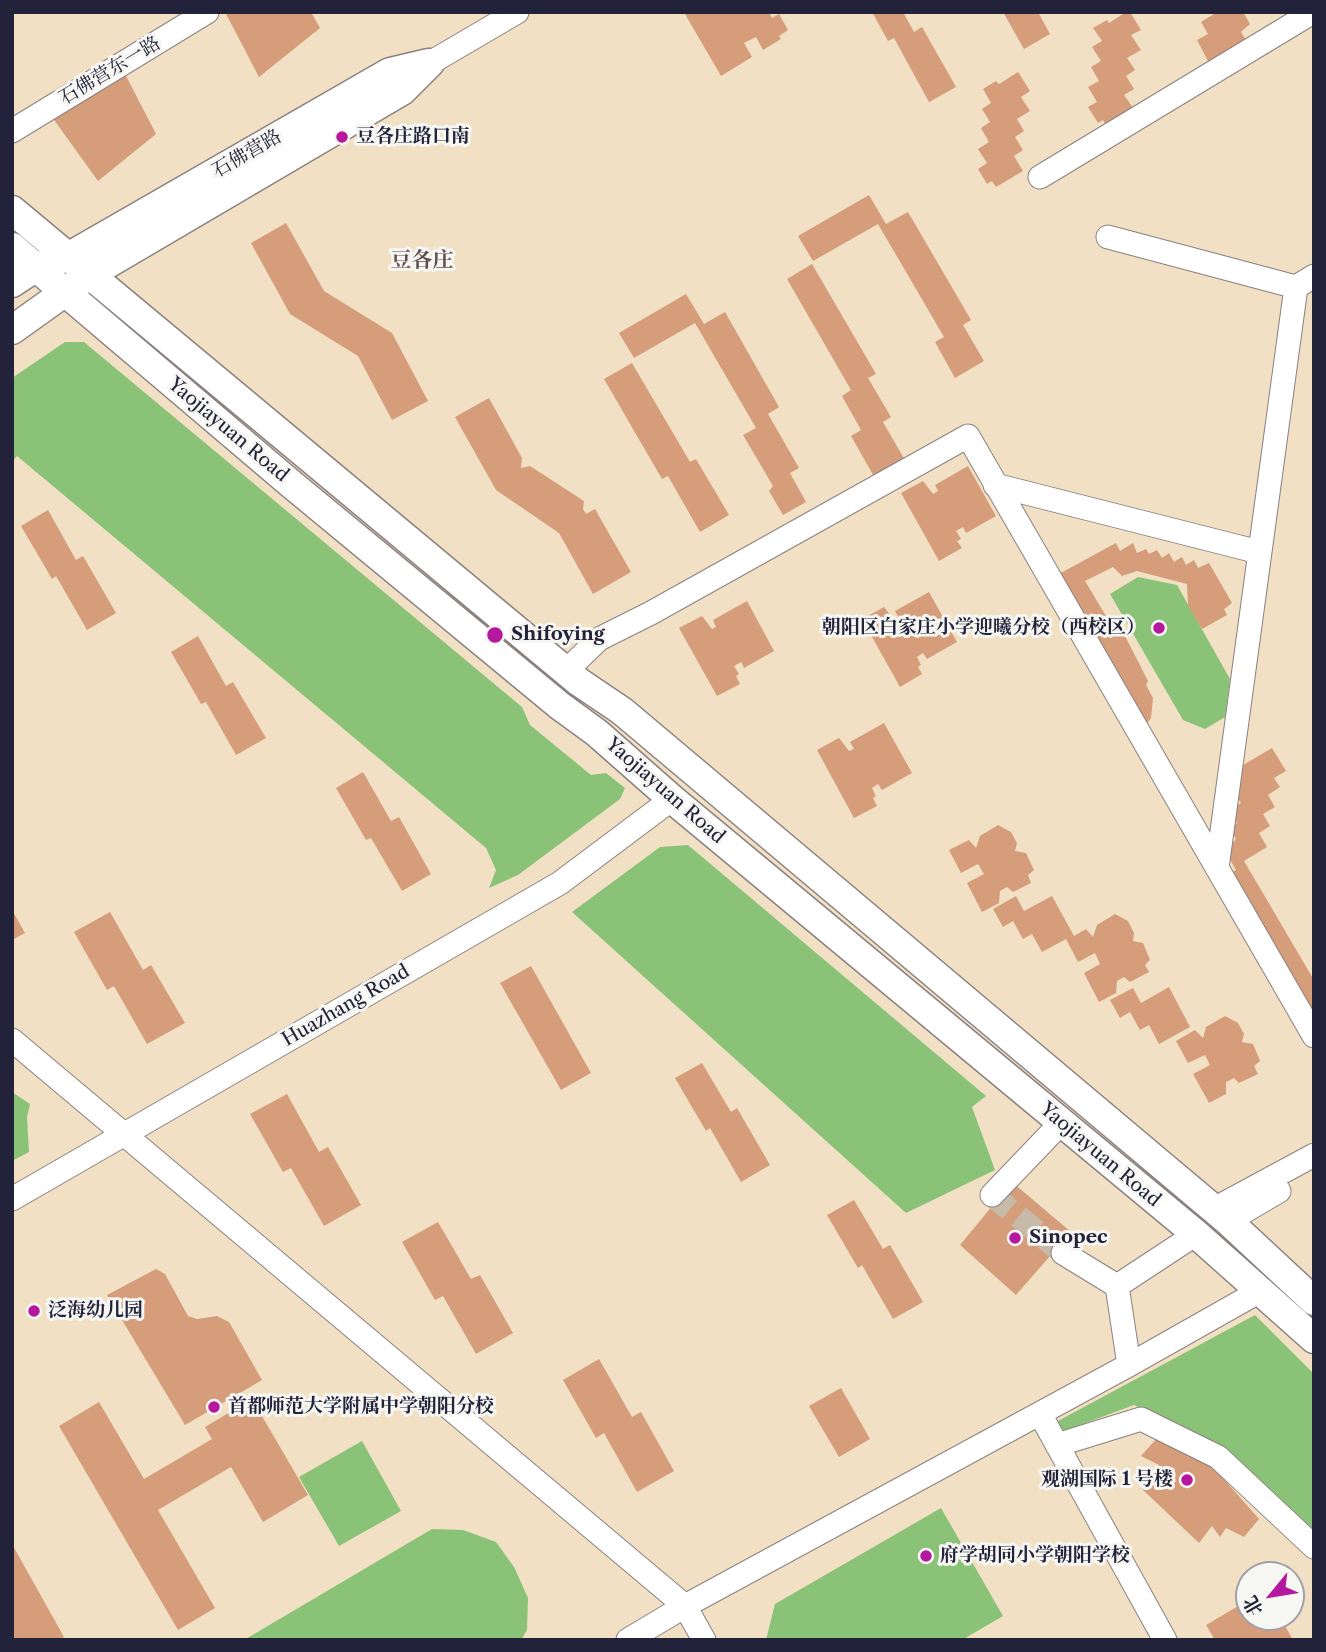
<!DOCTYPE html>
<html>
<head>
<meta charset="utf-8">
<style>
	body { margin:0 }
	#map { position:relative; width:1326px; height:1652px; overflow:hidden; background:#f2e0c4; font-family:"Libre Caslon Text","Noto Serif SC",serif }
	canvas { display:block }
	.frame { position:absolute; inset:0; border:14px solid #22223b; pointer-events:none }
	.north { position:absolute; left:1235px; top:1561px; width:70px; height:70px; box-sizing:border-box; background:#f6f6f2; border:2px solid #a1a1a9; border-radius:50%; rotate:240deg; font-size:19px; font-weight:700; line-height:28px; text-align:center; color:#22223b }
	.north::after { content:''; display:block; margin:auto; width:24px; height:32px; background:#b5179e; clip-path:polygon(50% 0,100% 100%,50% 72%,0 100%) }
</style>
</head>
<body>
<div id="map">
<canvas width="1326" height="1652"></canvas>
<div class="frame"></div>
<div class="north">北</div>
</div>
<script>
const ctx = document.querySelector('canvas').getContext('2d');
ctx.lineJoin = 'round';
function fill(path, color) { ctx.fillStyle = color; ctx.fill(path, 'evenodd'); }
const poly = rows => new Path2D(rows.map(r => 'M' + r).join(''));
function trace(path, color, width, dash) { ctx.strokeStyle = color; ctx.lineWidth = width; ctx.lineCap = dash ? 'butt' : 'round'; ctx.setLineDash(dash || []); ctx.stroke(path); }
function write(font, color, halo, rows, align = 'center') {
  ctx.font = font + ' "Libre Caslon Text","Noto Serif SC",serif'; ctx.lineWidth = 6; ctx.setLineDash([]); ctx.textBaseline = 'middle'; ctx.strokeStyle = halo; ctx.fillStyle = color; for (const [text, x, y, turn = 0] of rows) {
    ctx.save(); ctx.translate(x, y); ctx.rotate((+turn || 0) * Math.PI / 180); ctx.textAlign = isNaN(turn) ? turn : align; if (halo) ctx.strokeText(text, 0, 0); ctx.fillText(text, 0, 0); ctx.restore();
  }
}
fill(poly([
	[65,342,84,342,522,707,530,725,591,775,606,773,625,788,620,799,518,875,489,888,496,870,486,848,17,456,12,462,12,378],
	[1138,577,1177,585,1230,679,1225,717,1205,729,1183,720,1110,594],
	[688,845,986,1096,972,1107,995,1170,906,1213,572,912,660,847],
	[12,1092,30,1104,27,1117,29,1152,12,1161],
	[1255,1315,1314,1374,1314,1532,1220,1446,1134,1405,1064,1431,1056,1422],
	[362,1441,401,1511,339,1546,299,1477],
	[941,1508,1003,1616,962,1640,766,1640,775,1604],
	[432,1529,463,1530,496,1542,514,1567,528,1598,527,1630,521,1640,244,1640]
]), '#8ac377');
fill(poly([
	[225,12,311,12,320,28,259,77],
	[688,12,769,12,772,18,779,14,788,30,779,36,781,39,763,50,756,37,744,43,752,57,721,76,685,14],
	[872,12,903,12,914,32,922,27,956,87,929,102,894,38,888,41],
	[1003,12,1038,12,1050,34,1024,49],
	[1126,12,1130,12,1141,30,1131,35,1141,50,1127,58,1135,70,1126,76,1134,89,1124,95,1134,109,1106,126,1103,120,1098,123,1088,107,1097,102,1088,87,1099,81,1091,67,1101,61,1092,47,1102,41,1093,28,1107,20,1109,23],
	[1214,12,1243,12,1250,24,1241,32,1247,42,1209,63,1197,40,1208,34,1201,22,1214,14],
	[1018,72,1030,91,1021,97,1030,111,1017,119,1024,131,1015,137,1023,150,1014,156,1023,171,996,187,992,181,987,184,978,169,987,163,978,149,989,142,981,128,990,122,982,109,991,103,983,89,996,81,999,84],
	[125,74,156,134,98,181,52,117],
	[869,195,886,224,908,212,971,320,963,325,984,361,955,378,935,342,944,337,878,224,813,261,798,236],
	[286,223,324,291,392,333,428,401,392,420,358,356,290,314,251,243],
	[812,264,876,374,868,378,891,417,883,422,906,462,876,480,851,436,861,430,842,396,851,390,787,279],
	[686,294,704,324,725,312,779,407,768,414,799,468,790,473,806,502,783,515,769,491,773,486,743,435,756,428,695,323,634,358,619,333],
	[632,363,690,462,696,459,729,515,700,532,668,476,662,479,604,379],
	[489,398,522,458,521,468,530,466,584,501,583,509,586,514,595,509,631,572,593,594,559,533,496,490,455,417],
	[968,466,996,516,966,533,963,527,956,531,961,539,957,541,962,548,939,561,901,493,923,481,933,494,938,491,935,485],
	[48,510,76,560,83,556,116,613,87,630,56,576,52,579,21,526],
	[1116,543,1120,551,1133,543,1137,553,1146,549,1149,554,1157,550,1162,558,1169,553,1174,562,1182,557,1186,565,1194,560,1198,568,1209,563,1232,603,1224,609,1227,615,1202,629,1188,606,1187,584,1137,571,1122,576,1113,567,1085,581,1115,631,1121,628,1148,681,1146,685,1153,698,1151,718,1143,729,1057,575],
	[929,592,957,642,927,659,923,653,917,657,921,665,918,667,922,674,900,687,862,619,884,607,894,620,899,618,895,611],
	[747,601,774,651,744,668,741,662,734,666,739,674,736,676,740,684,717,696,679,628,702,616,712,629,716,627,713,620],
	[198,636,226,686,233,682,266,738,236,755,206,702,201,704,171,652],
	[884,723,912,773,882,790,878,784,872,788,876,796,873,798,877,806,854,818,817,750,839,738,849,751,854,749,850,742],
	[1272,748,1286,771,1274,778,1280,787,1268,795,1275,807,1263,814,1270,826,1259,833,1267,847,1244,861,1314,980,1314,1029,1225,876,1236,870,1225,851,1236,839,1229,827,1237,823,1229,810,1241,803,1232,789,1241,783,1233,771],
	[363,772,391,821,399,817,431,874,402,891,371,838,366,840,336,788],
	[998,825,1011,832,1017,843,1015,851,1026,853,1034,870,1028,875,1031,883,1013,892,1007,887,1000,891,999,903,982,912,967,883,984,874,978,864,961,873,949,850,969,840,976,848,980,836],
	[1016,896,1024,911,1052,896,1074,936,1086,929,1093,937,1097,925,1115,914,1128,921,1134,933,1133,941,1143,943,1150,960,1145,965,1149,972,1130,982,1124,977,1117,981,1116,993,1099,1002,1084,973,1100,964,1095,953,1078,962,1066,939,1042,952,1032,934,1023,939,1013,921,1003,927,993,909],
	[12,910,25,933,12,940],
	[110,912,143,970,151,965,185,1023,147,1044,114,986,107,990,74,932],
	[531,966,591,1073,561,1090,500,983],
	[1169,987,1190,1027,1159,1044,1149,1025,1140,1030,1130,1012,1120,1018,1110,1000,1133,988,1141,1003],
	[1225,1016,1238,1023,1244,1034,1242,1042,1253,1044,1260,1061,1254,1066,1258,1074,1239,1083,1234,1078,1226,1082,1226,1094,1209,1103,1193,1074,1210,1065,1205,1055,1188,1063,1176,1041,1195,1030,1203,1038,1206,1027],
	[702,1063,731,1112,737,1108,770,1165,741,1182,710,1128,706,1131,675,1078],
	[287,1094,319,1152,328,1147,361,1205,324,1226,291,1168,283,1172,250,1114],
	[1012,1182,1071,1232,1016,1295,960,1245],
	[854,1200,883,1249,890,1245,923,1302,893,1319,862,1265,858,1268,827,1215],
	[438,1222,471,1279,480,1275,513,1333,476,1354,443,1296,435,1300,402,1242],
	[156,1269,165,1274,188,1316,197,1319,217,1316,229,1322,262,1380,185,1425,107,1295],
	[599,1359,632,1417,641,1412,674,1471,637,1492,604,1433,596,1438,563,1380],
	[841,1388,870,1439,839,1457,809,1406],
	[252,1399,308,1495,263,1522,231,1467,158,1510,215,1608,178,1630,59,1426,99,1402,144,1479,212,1439,205,1427],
	[1158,1437,1215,1469,1259,1519,1244,1537,1226,1528,1220,1537,1212,1526,1199,1543,1143,1490,1159,1465,1141,1456],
	[12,1544,64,1637,59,1640,15,1640,12,1635],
	[1240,1605,1247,1617,1280,1617,1293,1640,1215,1640,1206,1625]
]), '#d59d7a');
trace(poly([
	[992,1195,1063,1253]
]), '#c8baa9', 23, [23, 11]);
const minor = poly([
	[430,63,517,12],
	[12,131,207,12],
	[1040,177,1313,12],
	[1108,237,1296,287,1314,276],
	[995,485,1259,552],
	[566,671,599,639,651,613,968,436,1314,1036],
	[1217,868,1296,287],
	[12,1040,685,1606,704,1640],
	[992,1195,1061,1123],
	[12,1199,560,883,672,799],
	[1214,1209,1314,1155],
	[1228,1221,1279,1191],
	[1063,1253,1117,1286,1196,1234],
	[1117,1286,1129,1365],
	[1040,1414,1165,1640],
	[1057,1445,1141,1419,1218,1457,1314,1547],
	[628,1640,685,1606,1129,1365,1260,1291]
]);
const major = poly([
	[12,210,579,682,622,711,1228,1221,1314,1301],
	[12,247,290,483,560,706,597,733,672,799,1196,1234,1314,1339],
	[12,283,36,267,68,257,390,72,428,63],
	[12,330,89,275,402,91,430,63]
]);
trace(minor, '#8a8180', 25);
trace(major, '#8a8180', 31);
trace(minor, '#fff', 23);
trace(major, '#fff', 28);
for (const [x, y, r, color] of [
	[342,137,7,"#b5179e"],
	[1159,628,7,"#b5179e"],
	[495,635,9,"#b5179e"],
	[1015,1238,7,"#b5179e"],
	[34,1311,7,"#b5179e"],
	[214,1407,7,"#b5179e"],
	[1187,1480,7,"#b5179e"],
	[926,1556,7,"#b5179e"]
]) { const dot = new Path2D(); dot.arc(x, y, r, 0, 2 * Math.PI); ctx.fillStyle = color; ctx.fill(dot); trace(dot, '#f6f6f2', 2.5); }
write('19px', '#22223b', '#f6f6f2', [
	["石佛营东一路",110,71,-31],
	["石佛营路",247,154,-30],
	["Yaojiayuan Road",228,430,40],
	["Yaojiayuan Road",665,791,41],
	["Huazhang Road",346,1006,-30],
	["Yaojiayuan Road",1100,1155,40]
]);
write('bold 19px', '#22223b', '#f6f6f2', [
	["豆各庄路口南",356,137],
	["朝阳区白家庄小学迎曦分校（西校区）",1145,628,"right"],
	["Shifoying",511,635],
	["Sinopec",1029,1238],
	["泛海幼儿园",48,1311],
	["首都师范大学附属中学朝阳分校",228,1407],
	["观湖国际 1 号楼",1173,1480,"right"],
	["府学胡同小学朝阳学校",940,1556]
], 'left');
write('bold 21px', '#614d51', '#f6f6f2', [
	["豆各庄",422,261]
]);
</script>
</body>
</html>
